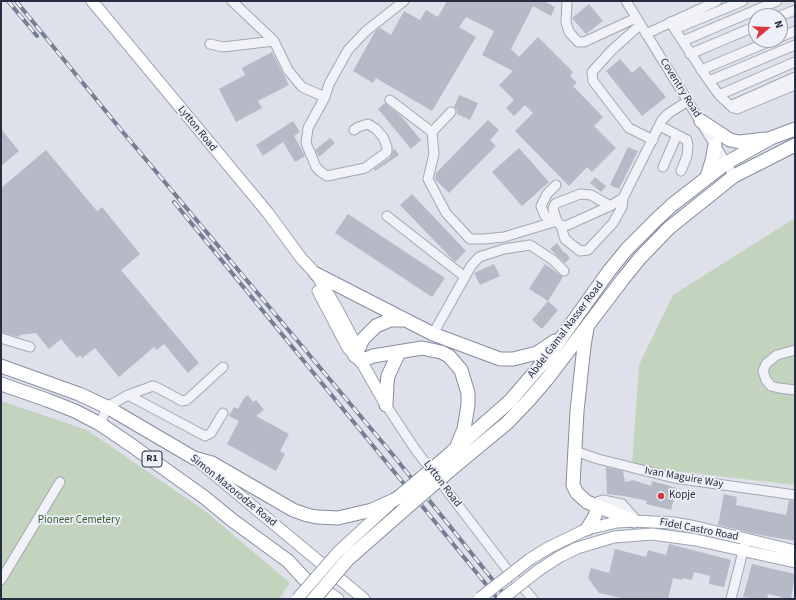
<!DOCTYPE html>
<html>
<head>
<meta charset="utf-8">
<style>
	body { margin:0 }
	#map { position:relative; width:796px; height:600px; overflow:hidden; background:#dee1e9; font-family:"Source Sans 3",sans-serif }
	canvas { display:block }
	.frame { position:absolute; inset:0; border:2px solid #262d41; pointer-events:none }
	.north { position:absolute; left:748px; top:8px; width:40px; height:40px; box-sizing:border-box; background:#edf0f6; border:1px solid #9da2ae; border-radius:50%; rotate:71deg; font-size:11px; font-weight:700; line-height:16px; text-align:center; color:#262d41 }
	.north::after { content:''; display:block; margin:auto; width:14px; height:18px; background:#da3640; clip-path:polygon(50% 0,100% 100%,50% 72%,0 100%) }
</style>
</head>
<body>
<div id="map">
<canvas width="796" height="600"></canvas>
<div class="frame"></div>
<div class="north">N</div>
</div>
<script>
const ctx = document.querySelector('canvas').getContext('2d');
ctx.lineJoin = 'round';
function fill(path, color) { ctx.fillStyle = color; ctx.fill(path, 'evenodd'); }
const poly = rows => new Path2D(rows.map(r => 'M' + r).join(''));
function trace(path, color, width, dash) { ctx.strokeStyle = color; ctx.lineWidth = width; ctx.lineCap = dash ? 'butt' : 'round'; ctx.setLineDash(dash || []); ctx.stroke(path); }
function write(font, color, halo, rows, align = 'center') {
  ctx.font = font + ' "Source Sans 3",sans-serif'; ctx.lineWidth = 3.5; ctx.setLineDash([]); ctx.textBaseline = 'middle'; ctx.strokeStyle = halo; ctx.fillStyle = color; for (const [text, x, y, turn = 0] of rows) {
    ctx.save(); ctx.translate(x, y); ctx.rotate((+turn || 0) * Math.PI / 180); ctx.textAlign = isNaN(turn) ? turn : align; if (halo) ctx.strokeText(text, 0, 0); ctx.fillText(text, 0, 0); ctx.restore();
  }
}
fill(poly([
	[795,218,795,485,632,466,639,365,673,295],
	[1,401,87,430,205,511,290,583,279,599,1,599]
]), '#c2d4be');
fill(poly([
	[447,1,544,1,555,7,551,16,533,6,511,49,519,57,538,37,573,72,570,76,577,83,573,86,603,117,594,126,616,148,592,172,587,167,569,186,515,131,533,113,525,105,514,116,506,108,514,100,499,85,513,71,482,55,494,31,466,17,459,27,476,37,432,111,376,78,373,83,353,71,376,30,380,28,391,35,404,11,420,20,426,10,438,17],
	[589,4,603,21,586,34,572,18],
	[272,52,289,85,258,101,262,108,236,122,219,89,245,75,242,68],
	[620,59,632,73,640,66,666,97,642,116,606,71],
	[459,95,478,103,470,120,457,114,457,110,454,107],
	[385,103,401,116,421,140,411,149,378,109],
	[488,120,499,130,490,140,496,146,449,193,435,179,436,173],
	[293,121,300,132,294,136,305,156,295,162,283,142,263,156,256,145],
	[1,129,19,151,1,166],
	[330,138,335,143,319,157,315,150],
	[628,147,638,151,619,189,610,185],
	[519,148,549,182,522,206,492,172],
	[395,149,399,155,375,171,374,169,391,157,393,150],
	[46,150,97,211,102,207,140,254,121,270,199,363,188,373,164,344,157,350,154,347,119,377,95,348,82,358,80,355,77,358,61,339,49,349,36,333,20,335,19,337,1,332,1,188],
	[595,177,606,186,601,192,590,183],
	[412,194,466,251,455,262,400,205],
	[348,214,445,278,432,297,335,233],
	[557,243,564,253,565,252,570,258,565,263,550,249],
	[494,264,500,276,480,285,474,273],
	[545,264,563,277,548,301,529,289],
	[548,301,558,310,542,329,532,320],
	[248,395,253,402,256,400,264,410,256,416,289,434,280,451,285,454,276,471,227,444,239,421,229,416,234,407,238,409,244,398],
	[606,467,623,471,625,482,633,480,651,486,652,481,677,488,671,510,646,504,647,501,624,496,607,494],
	[724,494,737,497,736,505,786,515,789,500,795,501,795,541,755,534,718,525],
	[669,544,731,560,724,587,709,584,710,576,694,572,692,580,682,578,682,580,673,578,668,599,626,599,599,593,588,578,591,568,609,573,615,549,646,557,648,550,666,555],
	[752,564,795,574,791,599,780,599,781,597,768,594,767,599,755,599,743,597]
]), '#b5bac6');
const minor = poly([
	[232,1,274,41],
	[567,1,566,22,569,32,578,42,584,42,636,18],
	[626,1,734,176],
	[780,16,795,10],
	[670,22,709,81,719,95,733,108,737,109,795,85],
	[640,25,612,50,592,72,593,81,629,128,653,140],
	[675,29,743,1],
	[646,34,717,1],
	[780,37,795,31],
	[683,41,777,1],
	[210,44,223,47,274,41,288,70,302,87,325,97],
	[690,54,756,26],
	[701,70,773,40],
	[709,81,795,45],
	[719,95,795,62],
	[390,100,432,132,434,154,428,179,446,213,470,239,484,239,504,237,557,221],
	[732,105,795,77],
	[660,126,687,140,688,146,687,156,681,171],
	[354,130,358,127,368,124,376,129,383,137,387,147,387,152,365,168,327,176,321,172,316,167,306,143,308,128,325,97,329,84,348,50,366,31,404,1],
	[432,132,451,112],
	[663,167,677,135],
	[556,185,547,194,541,206,545,216,557,221],
	[610,206,591,195,580,194,557,203,555,204,553,209,557,221,559,224,564,226,568,225,610,206,623,198,662,120,669,113,688,101],
	[387,216,465,277],
	[561,225,563,233,565,239,580,251,588,250,613,223,622,207,623,198],
	[433,334,471,266,479,257,504,249,530,245,553,260,564,271],
	[1,338,30,347],
	[795,350,777,355,772,359,766,364,763,371,766,380,771,386,779,388,795,390],
	[128,395,153,386,160,389,182,401,187,400,223,367],
	[386,405,415,449,506,568,533,599],
	[100,424,107,407,128,395,205,436,211,433,223,413],
	[575,451,598,459,674,478,795,495],
	[591,504,603,500,622,504,637,521],
	[1,580,60,482],
	[731,599,746,539]
]);
const major = poly([
	[92,1,268,213,301,258,316,274,336,307,358,349,361,361,386,405],
	[318,291,348,348,359,360],
	[196,459,364,599],
	[338,552,389,505],
	[530,559,548,548,587,529,617,522,634,521,673,523,696,527,795,551],
	[539,570,559,557,577,548,614,537,652,534,696,540,795,562],
	[317,584,338,599]
]);
const highway = poly([
	[701,121,730,140,740,142,765,139],
	[707,177,712,161,715,145],
	[316,274,433,334,500,359,513,359,537,353,555,341],
	[587,328,584,346,577,411,573,485,577,493,587,502,634,521],
	[355,356,363,339,376,326,390,320,404,320],
	[361,361,373,356,422,348,441,352,449,356,461,370,468,393,468,405,464,429,457,446],
	[1,366,79,394,107,407,194,458,212,463,293,510,307,515,317,517,338,518,372,510,394,500,399,497],
	[1,384,47,400,75,411,100,424,131,445,204,497,232,520,288,561,323,599],
	[386,405,387,384,388,376,399,352],
	[443,460,510,401,547,358,609,271,627,249,658,218,672,205,726,163,771,138,795,129],
	[449,471,507,423,529,400,547,379,623,279,640,258,669,228,734,176,795,145],
	[587,529,594,518,598,507],
	[348,559,406,508]
]);
trace(minor, '#a3a7b3', 11);
trace(major, '#9ca4b6', 13);
trace(highway, '#848da1', 15);
trace(minor, '#f1f2f7', 9);
trace(major, '#fff', 11);
trace(highway, '#fff', 13);
const rail = poly([
	[8,1,37,36],
	[16,1,122,131,393,455,508,599],
	[174,202,498,599]
]);
trace(rail, '#767e94', 4);
trace(rail, '#edf0f6', 2.5, [8]);
const majorBridge = poly([
	[480,598,530,559],
	[297,599,338,552],
	[502,599,539,570]
]);
const highwayBridge = poly([
	[399,497,443,460],
	[406,508,449,471],
	[314,599,348,559]
]);
trace(majorBridge, '#9ca4b6', 13, []);
trace(highwayBridge, '#848da1', 15, []);
trace(majorBridge, '#fff', 11);
trace(highwayBridge, '#fff', 13);
for (const [x, y, r, color] of [
	[661,496,4,"#da3640"]
]) { const dot = new Path2D(); dot.arc(x, y, r, 0, 2 * Math.PI); ctx.fillStyle = color; ctx.fill(dot); trace(dot, '#edf0f6', 1.5); }
for (const [x, y, w] of [
	[152,459,20]
]) { const box = new Path2D(); box.roundRect(x - w / 2, y - 8, w, 16, 3); ctx.fillStyle = '#edf0f6'; ctx.fill(box); trace(box, '#262d41', 1); }
write('bold 10px', '#262d41', null, [
	["R1",152,459]
]);
write('11px', '#262d41', '#edf0f6', [
	["Coventry Road",680,88,58],
	["Lytton Road",197,129,51],
	["Abdel Gamal Nasser Road",566,330,-53],
	["Ivan Maguire Way",684,478,10],
	["Lytton Road",442,484,53],
	["Simon Mazorodze Road",233,491,39],
	["Fidel Castro Road",699,530,11]
]);
write('11px', '#262d41', '#edf0f6', [
	["Kopje",669,496]
], 'left');
write('11px', '#365e32', '#edf0f6', [
	["Pioneer Cemetery",79,521]
]);
</script>
</body>
</html>
